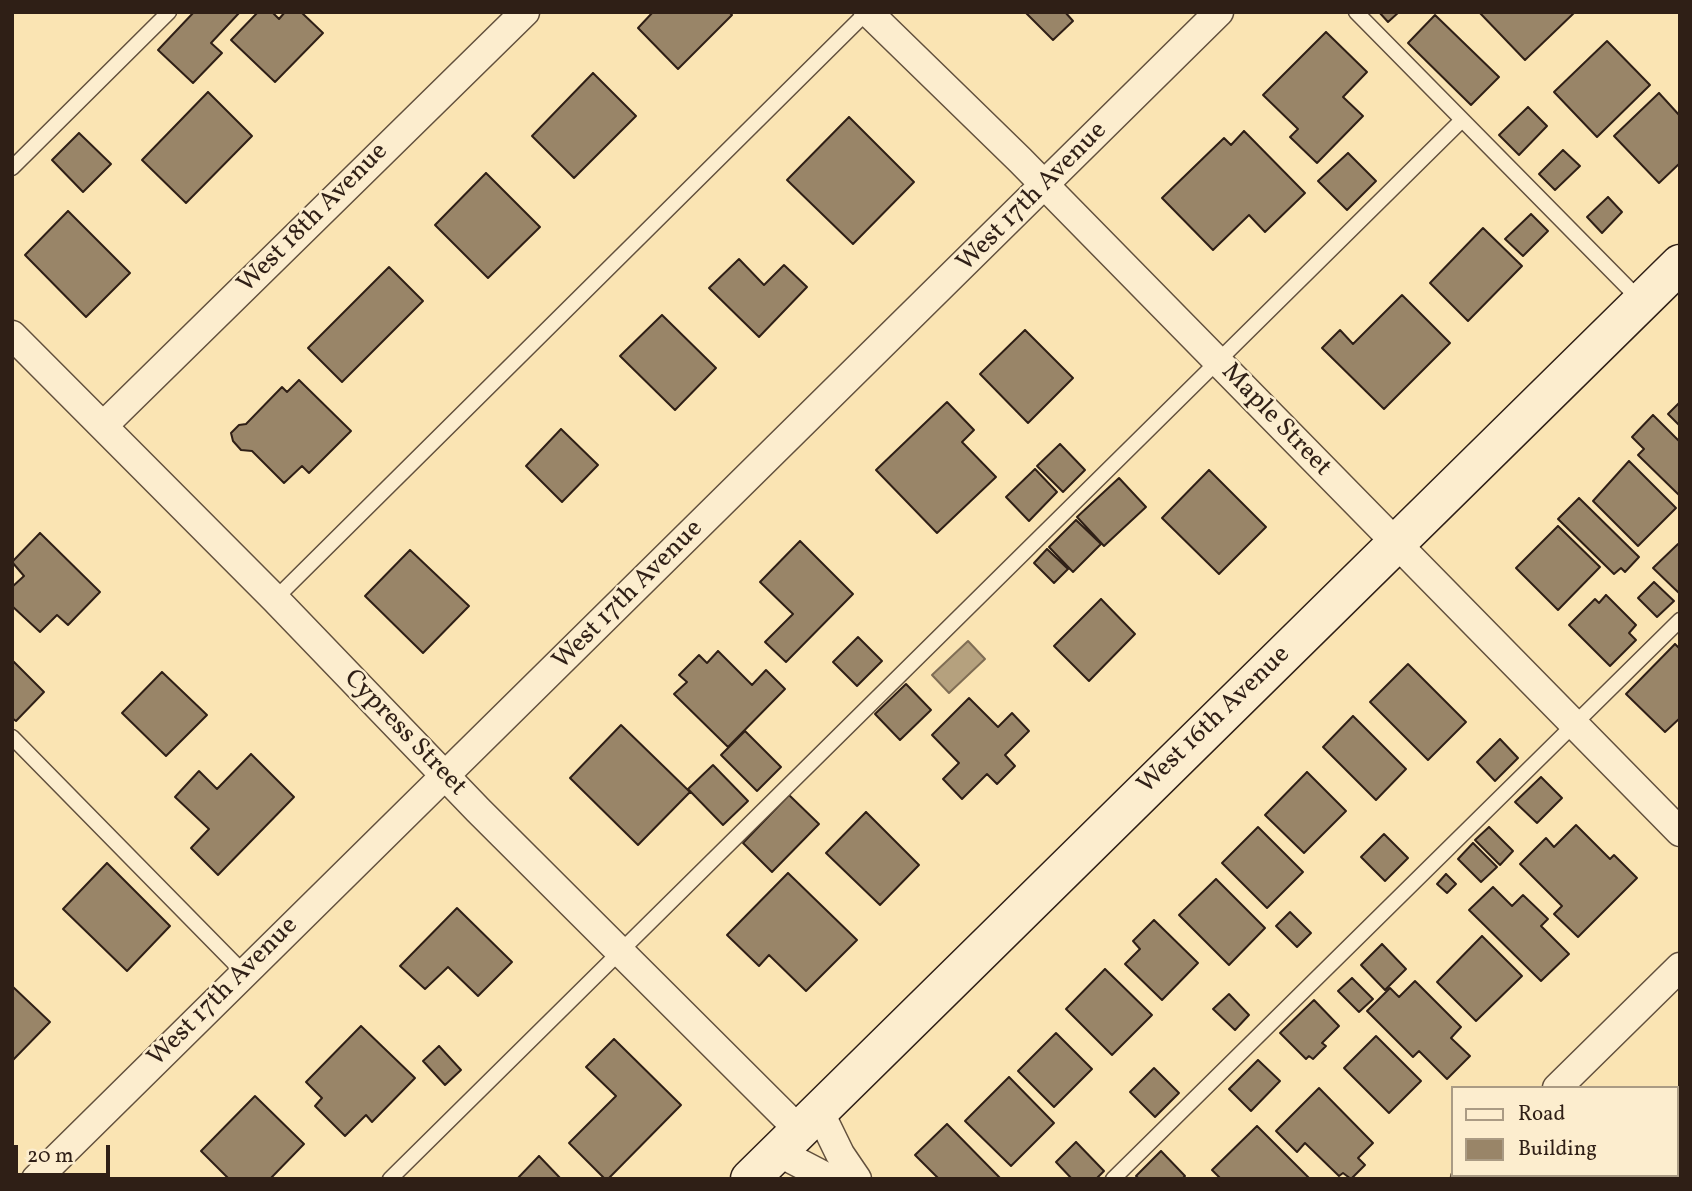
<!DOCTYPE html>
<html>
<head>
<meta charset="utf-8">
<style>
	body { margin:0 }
	#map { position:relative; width:1692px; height:1191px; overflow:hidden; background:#fae4b3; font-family:Vollkorn,serif }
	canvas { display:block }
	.frame { position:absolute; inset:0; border:14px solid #2f1f16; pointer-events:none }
	.legend { position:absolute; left:1451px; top:1086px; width:228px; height:91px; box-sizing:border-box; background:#fcedce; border:2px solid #aa9b84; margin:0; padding:9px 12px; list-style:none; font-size:21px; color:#2f1f16 }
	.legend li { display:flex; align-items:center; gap:14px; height:35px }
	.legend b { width:35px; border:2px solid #aa9b84 }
	.scale { position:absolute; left:14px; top:1145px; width:96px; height:32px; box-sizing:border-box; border:4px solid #2f1f16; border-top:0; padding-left:9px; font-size:21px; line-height:24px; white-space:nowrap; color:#2f1f16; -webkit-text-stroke:5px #fcedce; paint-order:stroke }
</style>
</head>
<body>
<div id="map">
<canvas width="1692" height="1191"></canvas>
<div class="frame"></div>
<ul class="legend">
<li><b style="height:9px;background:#fcedce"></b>Road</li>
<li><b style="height:19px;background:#998568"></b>Building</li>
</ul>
<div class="scale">20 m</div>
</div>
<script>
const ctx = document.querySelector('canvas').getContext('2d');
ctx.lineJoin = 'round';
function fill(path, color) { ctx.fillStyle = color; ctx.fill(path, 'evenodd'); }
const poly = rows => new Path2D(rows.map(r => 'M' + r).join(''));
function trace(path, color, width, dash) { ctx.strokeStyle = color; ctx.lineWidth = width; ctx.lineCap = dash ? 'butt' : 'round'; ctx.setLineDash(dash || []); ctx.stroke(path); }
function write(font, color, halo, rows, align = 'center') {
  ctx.font = font + ' Vollkorn,serif'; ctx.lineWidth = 5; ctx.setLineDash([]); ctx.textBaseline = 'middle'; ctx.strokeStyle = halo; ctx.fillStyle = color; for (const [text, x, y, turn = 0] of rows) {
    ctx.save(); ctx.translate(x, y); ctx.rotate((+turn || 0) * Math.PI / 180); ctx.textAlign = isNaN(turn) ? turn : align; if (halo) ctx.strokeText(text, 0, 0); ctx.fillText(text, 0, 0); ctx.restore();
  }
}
const water = poly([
	[968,641,985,659,949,693,932,675,968,641]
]);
fill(water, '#b5a17e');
trace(water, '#7f6d54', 2);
const building = poly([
	[194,12,239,13,211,43,222,53,193,83,158,50,194,12],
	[258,12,272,12,279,19,285,12,301,12,323,33,275,82,231,40,258,12],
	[653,12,729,12,732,15,678,69,638,28,653,12],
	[1025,12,1065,12,1073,21,1053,40,1025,12],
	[1379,12,1399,12,1388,22,1379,12],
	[1479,12,1575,12,1525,60,1479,12],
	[1435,15,1499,77,1471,105,1408,43,1435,15],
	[1326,32,1367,72,1343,97,1363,116,1317,163,1290,137,1298,129,1263,95,1326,32],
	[1607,41,1650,85,1597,137,1554,92,1607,41],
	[593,73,636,116,574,178,532,136,593,73],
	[208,92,252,136,186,203,142,160,208,92],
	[1659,93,1680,116,1680,163,1659,183,1614,136,1659,93],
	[1528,107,1547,126,1519,155,1499,135,1528,107],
	[849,117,914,182,853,244,787,180,849,117],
	[1244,131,1305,193,1265,232,1249,215,1213,250,1162,198,1224,138,1231,145,1244,131],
	[79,133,111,164,83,192,52,160,79,133],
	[1563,150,1580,166,1555,190,1539,174,1563,150],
	[1348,153,1376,181,1347,210,1318,181,1348,153],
	[486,173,540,227,488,278,435,225,486,173],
	[1608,197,1622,212,1602,233,1587,217,1608,197],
	[68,211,130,273,86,317,25,255,68,211],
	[1531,214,1548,231,1523,256,1505,239,1531,214],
	[1483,228,1522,266,1468,321,1430,283,1483,228],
	[739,259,764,285,784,265,807,287,759,337,709,288,739,259],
	[389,267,423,301,342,382,308,348,389,267],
	[1402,295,1450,343,1384,409,1322,348,1340,330,1353,344,1402,295],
	[662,315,716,368,675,410,620,356,662,315],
	[1025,330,1073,378,1028,423,980,374,1025,330],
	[299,380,351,431,309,473,302,466,284,483,252,451,241,450,233,441,231,433,239,425,246,424,282,387,287,392,299,380],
	[947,402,974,430,962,442,996,477,937,533,876,470,947,402],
	[1680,402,1680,426,1668,414,1680,402],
	[1653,415,1680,442,1680,496,1638,455,1644,449,1632,437,1653,415],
	[561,429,598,465,562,502,526,466,561,429],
	[1060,444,1085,470,1063,492,1037,466,1060,444],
	[1629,461,1676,508,1638,546,1593,501,1629,461],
	[1035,469,1057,492,1029,521,1006,497,1035,469],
	[1209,470,1266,527,1219,574,1162,518,1209,470],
	[1119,478,1146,507,1104,546,1077,517,1119,478],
	[1579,498,1639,557,1625,572,1621,568,1614,574,1558,519,1579,498],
	[1076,520,1101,544,1073,572,1049,547,1076,520],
	[1558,526,1600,567,1558,610,1516,568,1558,526],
	[40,533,100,592,68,625,57,615,40,632,12,606,12,587,24,576,12,562,40,533],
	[800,541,853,594,786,662,765,642,793,614,760,582,800,541],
	[1678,544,1680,545,1680,594,1653,568,1678,544],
	[1047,549,1068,569,1054,583,1034,563,1047,549],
	[410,550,469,606,423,653,365,596,410,550],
	[1654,582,1674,601,1657,617,1638,598,1654,582],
	[1606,595,1636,625,1629,633,1636,640,1610,666,1569,625,1595,599,1599,603,1606,595],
	[1101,599,1135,634,1089,681,1054,646,1101,599],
	[858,637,882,661,857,686,833,662,858,637],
	[1675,644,1680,649,1680,718,1665,732,1626,694,1675,644],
	[718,651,752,685,766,670,785,689,728,747,674,694,687,682,679,675,699,655,707,663,718,651],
	[13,661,44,692,16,721,12,718,13,661],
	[1408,664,1466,722,1428,760,1370,702,1408,664],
	[162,672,207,715,166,756,122,713,162,672],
	[906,684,931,710,900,740,875,714,906,684],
	[969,698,998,727,1012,713,1029,731,1005,755,1015,766,997,784,987,774,962,799,943,779,959,763,932,735,969,698],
	[1353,716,1406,769,1376,800,1323,747,1353,716],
	[621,725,690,792,638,845,570,778,621,725],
	[745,731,781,767,757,791,721,755,745,731],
	[1500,739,1518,758,1495,781,1477,762,1500,739],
	[251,754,294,797,218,875,191,848,209,829,175,797,199,771,217,789,251,754],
	[713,765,748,801,723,825,688,789,713,765],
	[1307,772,1346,811,1304,853,1265,815,1307,772],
	[1541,777,1562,798,1537,823,1515,802,1541,777],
	[789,795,819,824,772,872,743,843,789,795],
	[866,812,919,865,880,905,826,853,866,812],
	[1576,825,1610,859,1614,855,1637,878,1578,937,1554,914,1562,906,1520,864,1546,838,1554,847,1576,825],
	[1258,827,1303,872,1267,908,1222,863,1258,827],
	[1489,827,1513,851,1500,865,1475,840,1489,827],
	[1384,834,1408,858,1385,881,1361,857,1384,834],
	[1473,843,1497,867,1481,882,1458,859,1473,843],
	[107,863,170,926,127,971,63,909,107,863],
	[788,873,857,940,806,991,769,955,759,966,727,935,788,873],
	[1446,874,1456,884,1447,893,1437,884,1446,874],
	[1216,879,1265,928,1229,965,1179,915,1216,879],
	[1493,887,1512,906,1523,895,1548,919,1541,926,1569,954,1541,981,1469,910,1493,887],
	[457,908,512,962,478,996,448,967,425,989,400,966,457,908],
	[1290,912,1311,933,1297,947,1276,926,1290,912],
	[1154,920,1198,963,1162,1000,1125,964,1140,949,1133,941,1154,920],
	[1482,936,1522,976,1476,1021,1437,982,1482,936],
	[1382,944,1406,969,1385,990,1361,965,1382,944],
	[1105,969,1152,1015,1112,1055,1066,1009,1105,969],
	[1352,978,1373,999,1359,1012,1338,991,1352,978],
	[1415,981,1461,1027,1451,1038,1470,1056,1447,1079,1419,1051,1413,1057,1367,1011,1390,988,1399,997,1415,981],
	[12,986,50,1022,12,1061,12,986],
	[1229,994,1249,1015,1235,1030,1213,1009,1229,994],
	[1314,1000,1339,1026,1322,1043,1326,1046,1313,1059,1309,1056,1306,1059,1280,1033,1314,1000],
	[361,1026,415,1078,372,1122,366,1115,345,1136,315,1106,322,1098,306,1082,361,1026],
	[1056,1033,1092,1069,1054,1107,1018,1071,1056,1033],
	[1376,1036,1421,1081,1389,1113,1344,1068,1376,1036],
	[614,1039,681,1105,608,1179,605,1179,569,1143,616,1096,586,1067,614,1039],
	[439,1046,461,1070,445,1085,423,1061,439,1046],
	[1258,1060,1280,1081,1251,1111,1229,1089,1258,1060],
	[1154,1068,1179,1093,1155,1117,1130,1092,1154,1068],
	[1009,1077,1054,1123,1011,1166,965,1121,1009,1077],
	[1319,1088,1373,1143,1358,1158,1365,1165,1351,1179,1343,1173,1339,1176,1305,1143,1297,1152,1276,1131,1319,1088],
	[1680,1094,1680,1119,1676,1116,1676,1097,1680,1094],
	[255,1096,304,1144,270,1179,229,1179,201,1151,255,1096],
	[947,1124,1001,1179,939,1179,915,1155,947,1124],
	[1257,1126,1310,1179,1221,1179,1212,1170,1257,1126],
	[1076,1142,1104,1171,1096,1179,1072,1179,1056,1162,1076,1142],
	[1161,1151,1185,1176,1182,1179,1139,1179,1136,1176,1161,1151],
	[539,1156,561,1179,517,1179,539,1156],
	[1676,1167,1680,1170,1680,1179,1624,1179,1620,1175,1676,1175,1676,1167]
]);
fill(building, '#998568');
trace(building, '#2f1f16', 2);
const service = poly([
	[1356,12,1640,300],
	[12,168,169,12],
	[275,599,867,12],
	[12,737,244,973],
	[390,1179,1462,120],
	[1113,1179,1680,620]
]);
const minor = poly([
	[868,12,1020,160,1680,832],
	[12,335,275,599,478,810,799,1130],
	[103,426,525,12],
	[1557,1088,1680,967],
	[819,1111,840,1154,857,1179],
	[778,1152,830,1179],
	[36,1179,1219,12],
	[1465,1179,1468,1175]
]);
const secondary = poly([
	[750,1179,1680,264]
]);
trace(service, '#62503d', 17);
trace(minor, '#62503d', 31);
trace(secondary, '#2f1f16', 41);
trace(service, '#fcedce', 14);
trace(minor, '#fcedce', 28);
trace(secondary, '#fcedce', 38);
write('26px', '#2f1f16', '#fcedce', [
	["West 17th Avenue",1033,198,-45],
	["West 18th Avenue",314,219,-45],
	["Maple Street",1275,421,46],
	["West 17th Avenue",629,596,-45],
	["West 16th Avenue",1215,721,-44],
	["Cypress Street",404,734,46],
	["West 17th Avenue",224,993,-45]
]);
</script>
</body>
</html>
